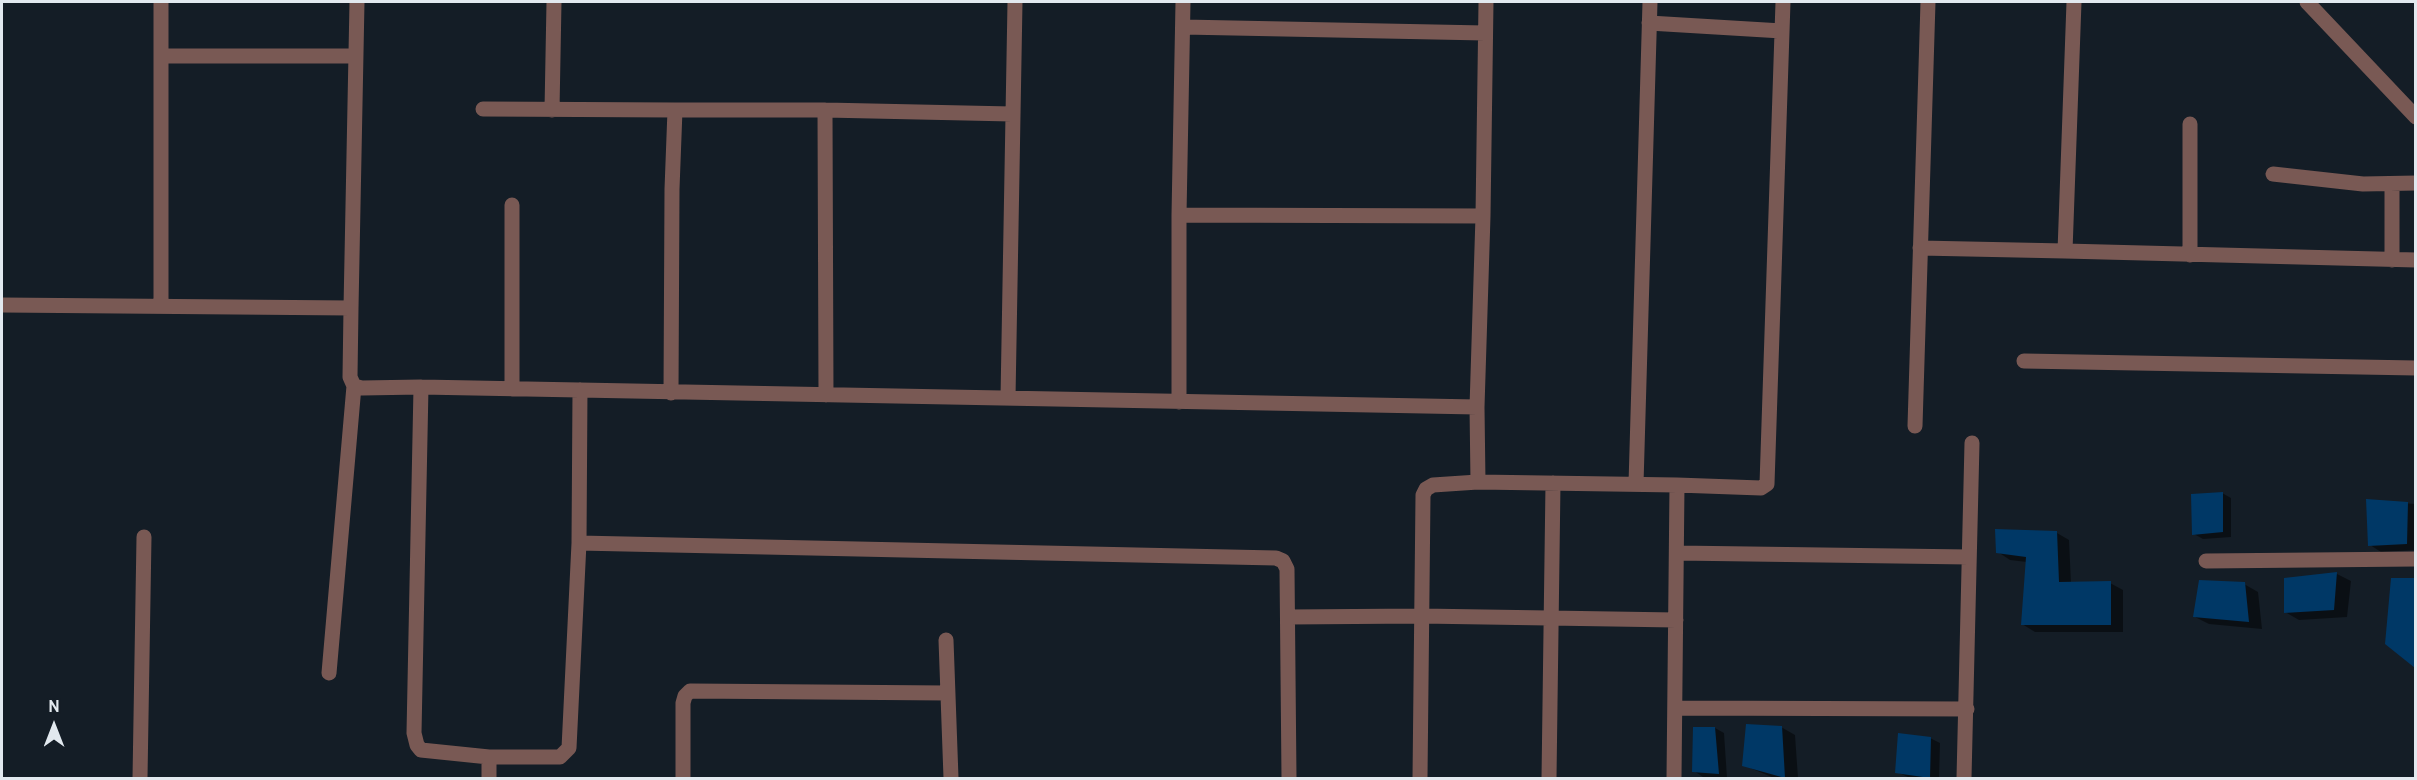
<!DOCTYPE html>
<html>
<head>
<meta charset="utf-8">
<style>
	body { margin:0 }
	#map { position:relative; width:2417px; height:780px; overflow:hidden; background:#141d26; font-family:Overpass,sans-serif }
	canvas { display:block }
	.frame { position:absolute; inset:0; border:3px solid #e2e9ef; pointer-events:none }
	.north { position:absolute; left:24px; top:696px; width:60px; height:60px; -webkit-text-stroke:4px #141d26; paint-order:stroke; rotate:0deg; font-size:16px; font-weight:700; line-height:24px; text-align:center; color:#e2e9ef }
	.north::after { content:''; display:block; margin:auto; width:21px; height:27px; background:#e2e9ef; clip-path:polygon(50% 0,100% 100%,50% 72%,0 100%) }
</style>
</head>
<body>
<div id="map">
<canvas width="2417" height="780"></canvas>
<div class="frame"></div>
<div class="north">N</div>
</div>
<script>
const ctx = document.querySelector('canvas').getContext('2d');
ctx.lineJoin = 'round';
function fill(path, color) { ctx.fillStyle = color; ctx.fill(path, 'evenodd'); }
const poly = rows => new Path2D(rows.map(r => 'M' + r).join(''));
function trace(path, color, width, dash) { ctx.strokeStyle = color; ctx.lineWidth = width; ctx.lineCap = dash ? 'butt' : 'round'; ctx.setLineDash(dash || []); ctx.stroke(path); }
fill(poly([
	[2222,493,2231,498,2231,537,2203,539,2194,534],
	[2368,501,2416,504,2416,550,2381,552,2370,545],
	[2057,533,2069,540,2071,583,2110,583,2123,590,2123,632,2035,632,2022,624,2027,562,2010,560,1998,552],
	[2337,574,2351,581,2347,617,2299,620,2285,612,2285,579],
	[2392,579,2416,579,2416,665,2413,664],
	[2244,584,2258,592,2262,629,2209,624,2195,617],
	[1781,727,1795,735,1798,778,1774,778,1743,765],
	[1715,728,1724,733,1727,778,1703,777,1694,771],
	[1930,738,1940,743,1939,778,1910,778,1897,772]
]), '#0007');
fill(poly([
	[2223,492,2223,532,2192,535,2191,494],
	[2366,499,2408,502,2407,544,2368,546],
	[1995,529,2057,531,2059,582,2111,581,2111,625,2021,625,2026,557,1996,553],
	[2337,572,2334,610,2284,613,2284,578],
	[2391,578,2415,578,2415,668,2385,644],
	[2199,580,2245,582,2249,622,2193,617],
	[1746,724,1782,726,1785,778,1742,766],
	[1693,727,1715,727,1719,774,1692,772],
	[1898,733,1931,737,1930,778,1895,773]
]), '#003866');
trace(poly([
	[357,2,351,308,350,377,354,386,362,388,421,387,1477,407,1483,216,1486,2],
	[2307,2,2416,117],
	[1649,23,1782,31],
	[1183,27,1485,33],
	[161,56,356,56],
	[483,109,675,110],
	[552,110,554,2],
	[825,110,826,395],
	[2190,124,2190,255],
	[2273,174,2363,184,2416,183],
	[2392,185,2392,260],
	[512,205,512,389],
	[1179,215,1483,216],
	[1920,248,2065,251,2074,2],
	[2065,251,2416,260],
	[2,305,351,308],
	[161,306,161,2],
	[2024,361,2416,368],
	[421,387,414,733,417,745,421,750,489,757,489,778],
	[671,393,672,189,675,110,825,110,1012,114],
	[1008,398,1015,2],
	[1179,402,1179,215,1183,2],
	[1477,407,1478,482],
	[1915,426,1928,2],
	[1636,484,1650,2],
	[579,543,1276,558,1283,561,1287,569,1289,778],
	[1677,553,1969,557],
	[2206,561,2416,559],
	[1288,617,1421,616,1676,620],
	[946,640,951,778],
	[329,673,354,386],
	[1675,708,1967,709],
	[489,757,560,757,569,748,579,543,580,390],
	[140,778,144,537],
	[683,778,683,703,685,696,690,691,947,693],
	[1420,778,1423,495,1426,489,1433,485,1478,482,1677,485,1761,488,1767,484,1783,2],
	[1549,778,1553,483],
	[1674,778,1677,485],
	[1964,778,1972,443]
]), '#795954', 15);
</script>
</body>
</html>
